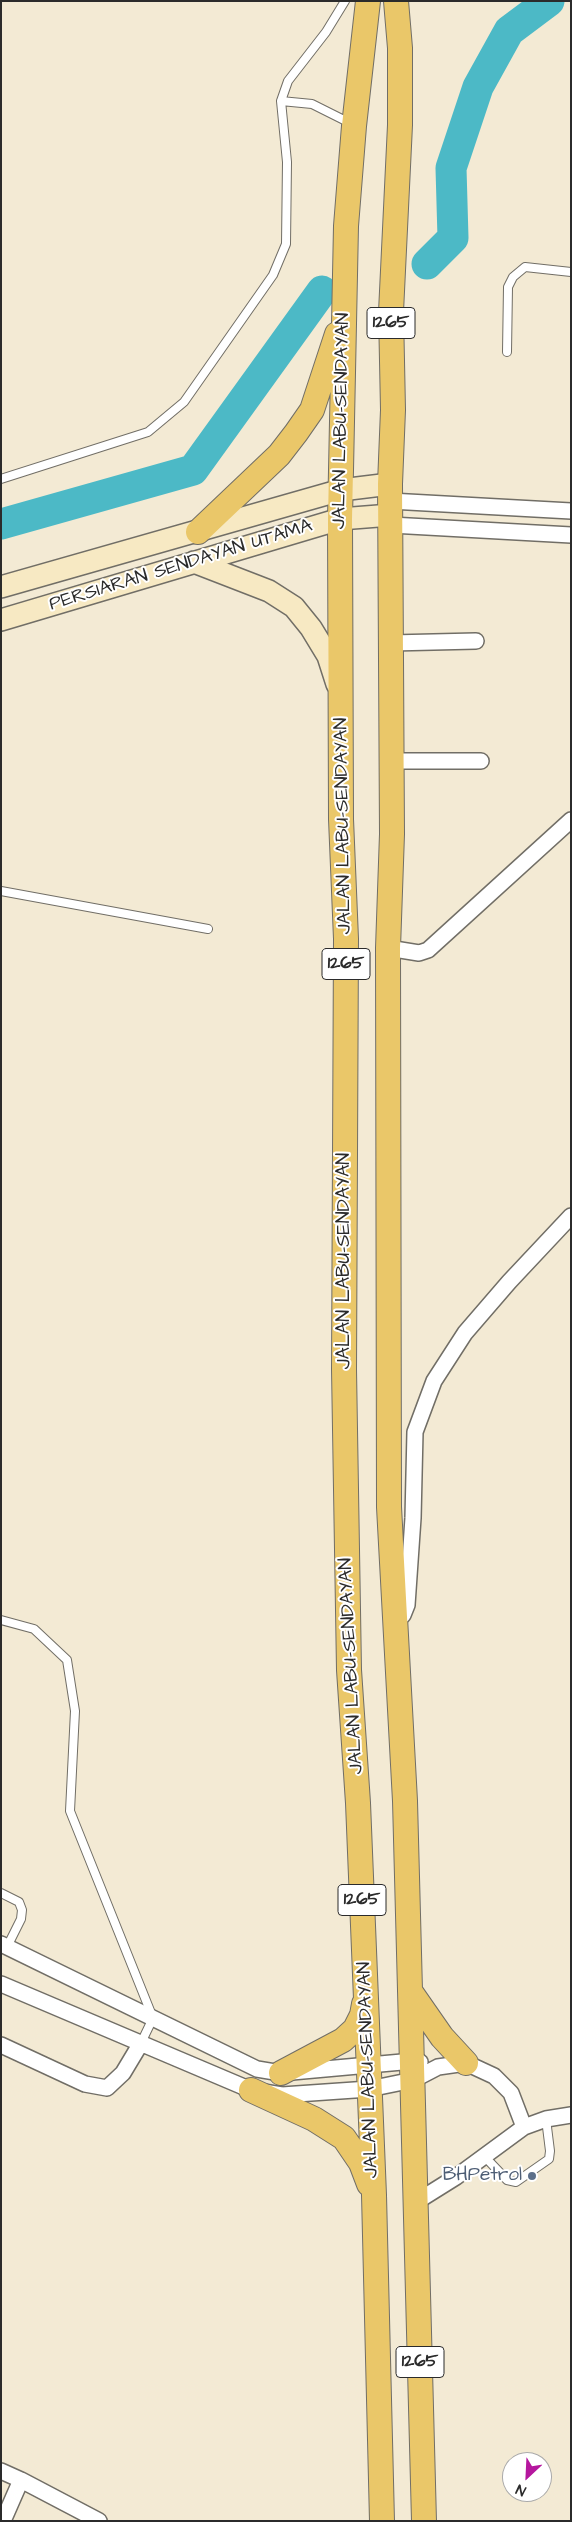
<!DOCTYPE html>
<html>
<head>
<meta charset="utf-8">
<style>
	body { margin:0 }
	#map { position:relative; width:572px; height:2522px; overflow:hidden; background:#f3ead4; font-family:"Architects Daughter",sans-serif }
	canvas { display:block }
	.frame { position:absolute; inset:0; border:2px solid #2b2b2b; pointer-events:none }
	.north { position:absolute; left:502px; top:2452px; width:50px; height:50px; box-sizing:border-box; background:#fff; border:1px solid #aaa; border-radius:50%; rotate:205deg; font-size:14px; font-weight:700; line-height:20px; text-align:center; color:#2b2b2b }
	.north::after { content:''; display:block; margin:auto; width:18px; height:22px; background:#b5179e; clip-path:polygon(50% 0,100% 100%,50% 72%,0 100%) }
</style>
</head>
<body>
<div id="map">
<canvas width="572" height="2522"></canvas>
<div class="frame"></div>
<div class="north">N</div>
</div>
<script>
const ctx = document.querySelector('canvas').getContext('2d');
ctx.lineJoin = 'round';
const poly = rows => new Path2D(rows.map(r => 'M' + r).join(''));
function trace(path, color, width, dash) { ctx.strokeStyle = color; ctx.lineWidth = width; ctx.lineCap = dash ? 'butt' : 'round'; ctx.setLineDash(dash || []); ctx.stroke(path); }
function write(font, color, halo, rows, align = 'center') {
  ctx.font = font + ' "Architects Daughter",sans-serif'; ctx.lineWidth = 4; ctx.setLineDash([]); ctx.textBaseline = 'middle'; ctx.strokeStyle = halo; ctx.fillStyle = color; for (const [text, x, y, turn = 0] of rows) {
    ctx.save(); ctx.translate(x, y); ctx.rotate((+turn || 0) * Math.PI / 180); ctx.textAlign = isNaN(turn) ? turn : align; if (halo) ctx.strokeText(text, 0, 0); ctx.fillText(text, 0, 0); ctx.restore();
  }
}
trace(poly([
	[427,264,453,238,451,168,478,87,509,31,549,1],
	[1,524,193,470,322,291]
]), '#4cb9c6', 31);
const service = poly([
	[281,101,312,104,352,124],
	[507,352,508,287,513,277,525,267,571,272],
	[1,479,148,432,184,402,273,275,286,244,287,162,281,101,288,81,326,32,345,1],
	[1,891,208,929],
	[1,1620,34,1629,67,1660,75,1711,70,1811,153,2018,141,2043],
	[1,1893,19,1902,22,1910,21,1919,7,1947],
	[484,2156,507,2180,516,2182,549,2159,550,2151,546,2119]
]);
const minor = poly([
	[390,501,571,511],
	[391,525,571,535],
	[391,643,476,641],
	[390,761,481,761],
	[388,948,419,953,428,950,571,820],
	[394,1624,403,1615,407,1605,413,1518,415,1432,434,1381,465,1333,509,1282,571,1216],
	[1,1944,257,2069,281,2073,413,2061,420,2062],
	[1,1984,251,2090,282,2095,369,2089,413,2080,438,2067,466,2063,494,2076,511,2093,524,2127],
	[1,2045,85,2084,107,2088,123,2073,141,2043],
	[416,2202,456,2177,524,2127,546,2119,571,2115],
	[1,2471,21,2480,3,2521],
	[21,2480,99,2521]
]);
const secondary = poly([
	[194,562,269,591,294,607,311,628,328,656,337,684],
	[1,587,341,490,390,484],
	[1,620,340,519,391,515]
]);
const primary = poly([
	[368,1,354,126,346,226,340,519,341,819,346,939,344,1369,349,1670,358,1803,374,2195,382,2521],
	[396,1,400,48,400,125,391,312,393,410,390,484,392,834,388,948,389,1507,405,1801,424,2521],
	[198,532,279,455,296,433,312,410,337,334],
	[410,1991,442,2037,466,2063],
	[281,2073,343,2040,355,2029,362,2015,364,2004],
	[251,2090,314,2119,344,2138,361,2163,369,2184]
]);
trace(service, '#716e66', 10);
trace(minor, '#716e66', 18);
trace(secondary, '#716e66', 24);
trace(primary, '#716e66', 26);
trace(service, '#fff', 8);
trace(minor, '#fff', 15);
trace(secondary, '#f7e9c3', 21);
trace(primary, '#eac769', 24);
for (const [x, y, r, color] of [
	[532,2176,5,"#5c6f8a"]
]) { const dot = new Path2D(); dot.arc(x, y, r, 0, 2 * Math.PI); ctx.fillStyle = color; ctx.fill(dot); trace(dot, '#fff', 2); }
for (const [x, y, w] of [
	[391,323,48],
	[346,964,48],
	[362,1900,48],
	[420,2362,48]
]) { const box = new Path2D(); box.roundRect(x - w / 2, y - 15.5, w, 31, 4); ctx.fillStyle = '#fff'; ctx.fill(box); trace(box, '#2b2b2b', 1); }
write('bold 18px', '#2b2b2b', null, [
	["1265",391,323],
	["1265",346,964],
	["1265",362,1900],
	["1265",420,2362]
]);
write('19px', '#2b2b2b', '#fff', [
	["JALAN LABU-SENDAYAN",342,421,-89],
	["PERSIARAN SENDAYAN UTAMA",181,566,-17],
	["JALAN LABU-SENDAYAN",344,826,-91],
	["JALAN LABU-SENDAYAN",345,1261,-90],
	["JALAN LABU-SENDAYAN",352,1666,-93],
	["JALAN LABU-SENDAYAN",369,2070,-92]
]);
write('19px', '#4e5e75', '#fff', [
	["BHPetrol",522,2176]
], 'right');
</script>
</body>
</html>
